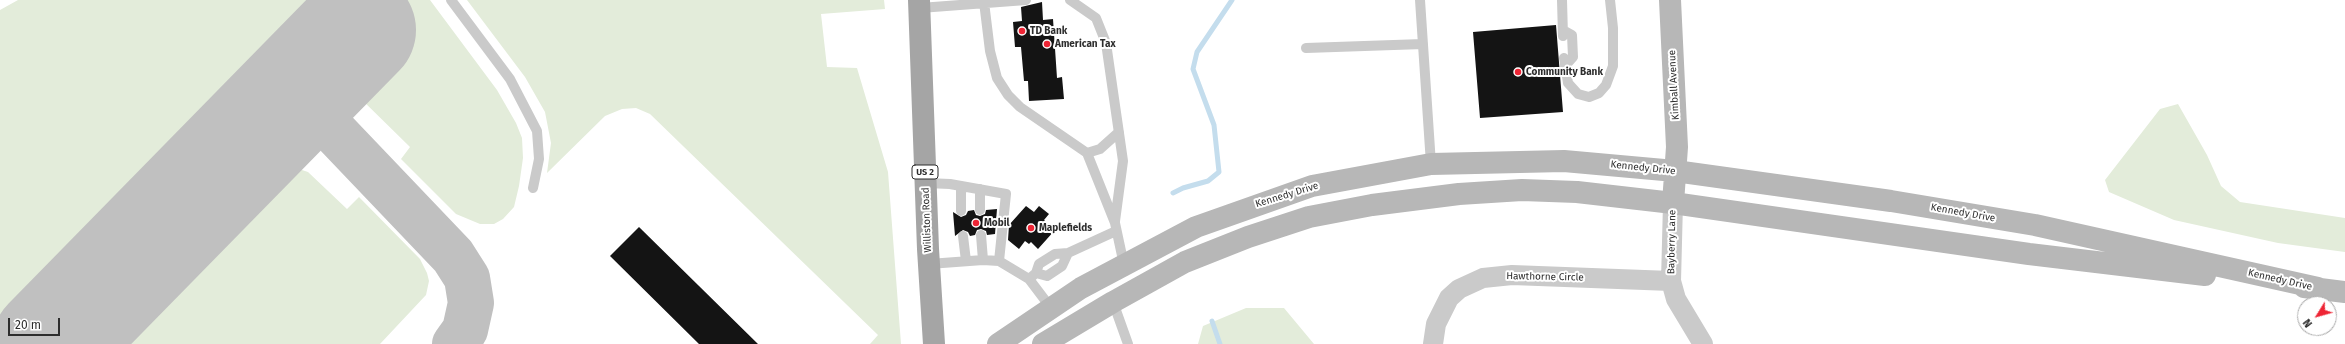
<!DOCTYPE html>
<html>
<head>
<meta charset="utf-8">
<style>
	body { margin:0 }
	#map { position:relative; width:2345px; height:344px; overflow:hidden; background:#fff; font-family:"Fira Sans",sans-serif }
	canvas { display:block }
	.north { position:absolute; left:2297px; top:296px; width:40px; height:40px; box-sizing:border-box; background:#fff; border:1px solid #ababab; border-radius:50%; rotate:233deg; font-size:11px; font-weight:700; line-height:16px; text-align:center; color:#2d2d2d }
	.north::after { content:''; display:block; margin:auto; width:14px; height:18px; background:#ee2535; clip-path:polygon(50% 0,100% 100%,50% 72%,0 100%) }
	.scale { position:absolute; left:8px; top:318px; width:52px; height:18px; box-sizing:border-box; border:2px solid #2d2d2d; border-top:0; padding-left:5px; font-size:12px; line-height:14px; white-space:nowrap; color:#2d2d2d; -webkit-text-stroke:3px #fff; paint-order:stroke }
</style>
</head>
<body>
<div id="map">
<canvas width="2345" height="344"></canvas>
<div class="north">N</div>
<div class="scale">20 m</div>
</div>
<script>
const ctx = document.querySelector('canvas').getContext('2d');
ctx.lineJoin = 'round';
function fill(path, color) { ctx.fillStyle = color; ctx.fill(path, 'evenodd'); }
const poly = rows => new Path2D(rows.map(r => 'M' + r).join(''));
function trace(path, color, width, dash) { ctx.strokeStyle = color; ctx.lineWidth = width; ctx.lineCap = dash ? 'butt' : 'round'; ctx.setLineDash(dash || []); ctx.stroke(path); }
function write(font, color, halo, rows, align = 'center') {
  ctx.font = font + ' "Fira Sans",sans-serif'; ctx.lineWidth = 4; ctx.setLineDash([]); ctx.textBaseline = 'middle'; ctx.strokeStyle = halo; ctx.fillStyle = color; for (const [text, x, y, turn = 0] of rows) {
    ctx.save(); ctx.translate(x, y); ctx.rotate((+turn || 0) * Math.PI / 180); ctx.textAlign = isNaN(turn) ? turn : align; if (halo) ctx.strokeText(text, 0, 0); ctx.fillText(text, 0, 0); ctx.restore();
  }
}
fill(poly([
	[18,0,325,0,0,330,0,10],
	[327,0,430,0,497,90,516,123,522,138,523,158,519,186,514,207,503,219,494,224,480,224,456,214,401,159,410,147,357,95,392,62],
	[467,0,884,0,885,9,821,14,827,67,857,68,888,172,901,344,870,344,878,335,650,114,636,108,622,109,605,116,547,173,551,143,545,112,525,77],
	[2178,104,2207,155,2221,186,2240,202,2345,218,2345,252,2278,243,2174,220,2109,192,2105,180,2160,109],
	[299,169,308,172,347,209,359,197,420,259,427,273,429,281,426,295,380,344,113,344,272,181,290,170],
	[1246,308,1284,308,1314,344,1198,344,1203,326]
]), '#e3ecda');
trace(poly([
	[1173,193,1183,188,1208,181,1219,172,1214,125,1193,69,1197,52,1232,0],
	[1212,321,1220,344]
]), '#c4dded', 5);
trace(poly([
	[234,156,262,132,285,119,308,118,328,125,453,256,467,278,471,303,465,330,455,344]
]), '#c0c0c0', 46);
trace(poly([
	[50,344,358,30]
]), '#c0c0c0', 116);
fill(poly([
	[1042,2,1043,20,1053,19,1057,78,1062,77,1064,99,1029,101,1028,81,1024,81,1021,47,1015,47,1013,22,1022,21,1021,7],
	[1556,25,1563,112,1480,118,1473,32],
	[1026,206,1034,212,1039,206,1049,214,1044,220,1055,230,1038,249,1031,242,1029,244,1025,241,1019,249,1008,240,1009,225],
	[997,209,995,234,987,235,986,231,981,229,977,230,975,235,970,236,968,232,963,230,955,236,953,212,961,217,966,215,968,211,974,210,976,215,980,216,985,214,986,210],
	[639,227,758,344,699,344,610,256]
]), '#141414');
trace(poly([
	[451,0,510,79,537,131,539,159,533,188],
	[1070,0,1096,18,1106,43,1123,161,1115,221],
	[1420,0,1431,164],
	[1562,0,1563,36],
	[984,2,990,51,997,78,1008,95,1020,107,1087,153,1115,223,1124,265],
	[920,8,1026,0],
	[1563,30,1572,35,1573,57,1565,66],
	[1306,48,1423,44],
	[1564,58,1568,83,1578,94,1589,97,1599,93,1606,85,1613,66,1613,28,1610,0],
	[1087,153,1100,149,1119,132],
	[926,183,950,184,1006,194,999,261],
	[961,186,961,211],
	[980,210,980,189],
	[981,235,983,260],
	[963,236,966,261],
	[929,264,983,260,999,261,1029,279,1051,308],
	[1036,273,1039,264,1055,254,1068,253],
	[1029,279,1036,273,1047,276,1062,266,1068,253,1116,231],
	[1113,302,1128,344]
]), '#cacaca', 10);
trace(poly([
	[1673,203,1671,281,1676,299,1703,344],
	[1433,344,1436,324,1449,298,1459,289,1483,278,1512,275,1671,281]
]), '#cacaca', 20);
trace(poly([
	[1670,0,1677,147,1673,203],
	[2304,287,2345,292],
	[998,344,1081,288,1196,227,1312,186,1431,164,1564,161,1675,171,1891,201,2035,225,2318,288],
	[1043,344,1113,302,1185,262,1248,237,1309,217,1372,205,1459,194,1522,190,1577,192,1673,203,2029,254,2205,275]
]), '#b7b7b7', 22);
trace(poly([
	[919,0,928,249,934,344]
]), '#a5a5a5', 22);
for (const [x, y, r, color] of [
	[1022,31,4,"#ee2535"],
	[1047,44,4,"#ee2535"],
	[1518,72,4,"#ee2535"],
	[976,223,4,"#ee2535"],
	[1031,228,4,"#ee2535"]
]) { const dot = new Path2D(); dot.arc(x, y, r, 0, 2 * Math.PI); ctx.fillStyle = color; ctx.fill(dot); trace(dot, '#fff', 1.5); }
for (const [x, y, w] of [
	[925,172,26]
]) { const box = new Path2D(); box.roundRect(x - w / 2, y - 7, w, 14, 3); ctx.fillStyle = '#fff'; ctx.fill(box); trace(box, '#2d2d2d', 1); }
write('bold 9px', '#2d2d2d', null, [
	["US 2",925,172]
]);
write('bold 10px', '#2d2d2d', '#fff', [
	["TD Bank",1030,31],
	["American Tax",1055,44],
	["Community Bank",1526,72],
	["Mobil",984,223],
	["Maplefields",1039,228]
], 'left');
write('10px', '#2d2d2d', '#fff', [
	["Kimball Avenue",1674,85,-93],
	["Kennedy Drive",1643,168,6],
	["Kennedy Drive",1287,195,-17],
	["Kennedy Drive",1963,213,10],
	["Williston Road",927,220,-92],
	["Bayberry Lane",1672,242,-89],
	["Hawthorne Circle",1545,277,1],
	["Kennedy Drive",2280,280,13]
]);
</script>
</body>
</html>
